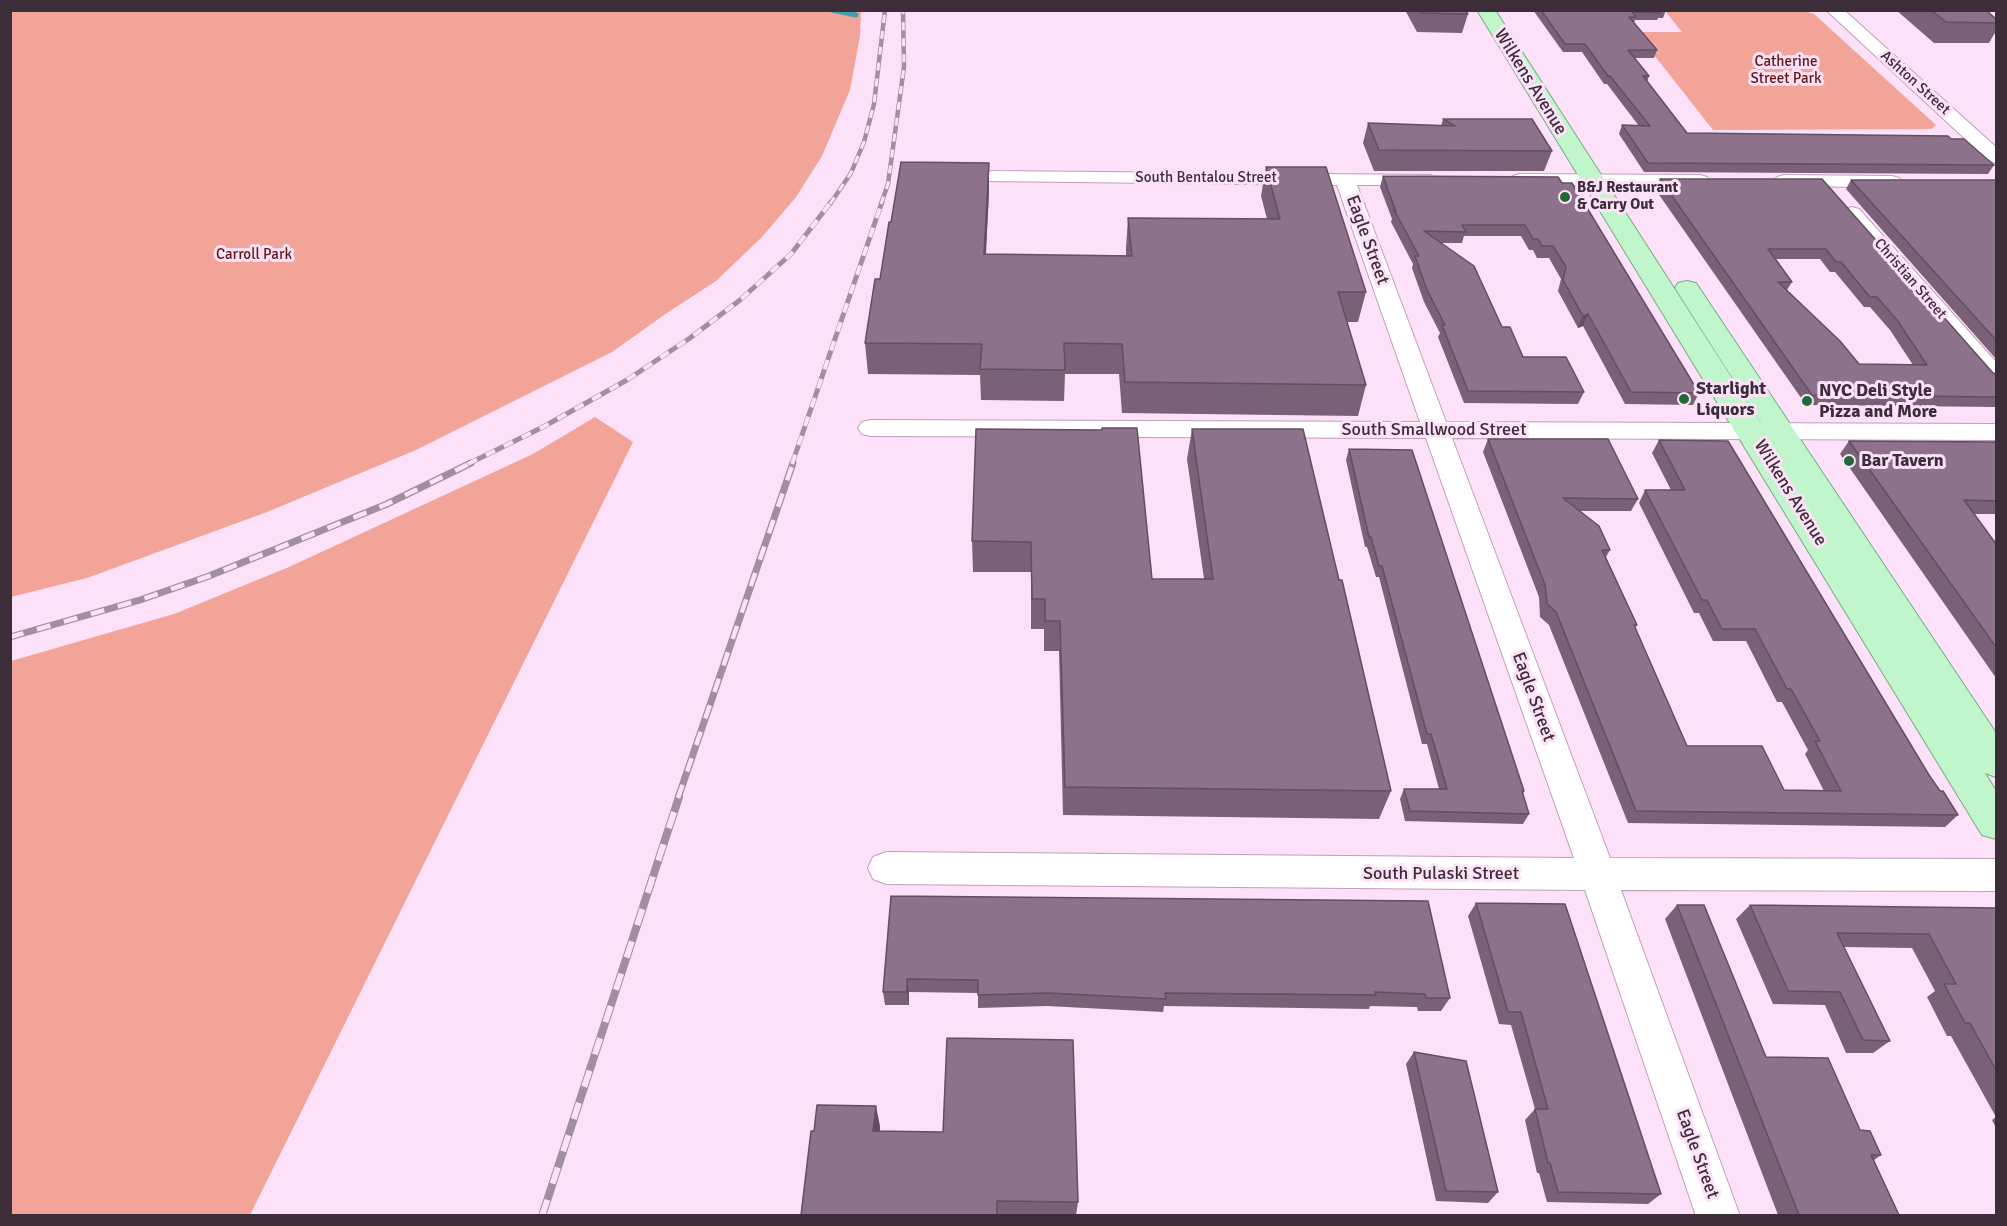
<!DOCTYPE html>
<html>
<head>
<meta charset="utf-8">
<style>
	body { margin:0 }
	#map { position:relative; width:2007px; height:1226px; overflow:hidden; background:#fce1f8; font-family:Signika,sans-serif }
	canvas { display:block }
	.frame { position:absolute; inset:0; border:12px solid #3b2e39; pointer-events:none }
</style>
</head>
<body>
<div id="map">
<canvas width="2007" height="1226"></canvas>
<div class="frame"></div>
</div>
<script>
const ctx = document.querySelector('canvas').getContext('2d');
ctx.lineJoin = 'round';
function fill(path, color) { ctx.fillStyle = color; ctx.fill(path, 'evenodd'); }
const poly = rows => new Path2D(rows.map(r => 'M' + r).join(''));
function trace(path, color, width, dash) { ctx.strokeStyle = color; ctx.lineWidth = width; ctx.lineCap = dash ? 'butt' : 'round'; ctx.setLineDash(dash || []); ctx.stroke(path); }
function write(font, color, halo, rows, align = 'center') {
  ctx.font = font + ' Signika,sans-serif'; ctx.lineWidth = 6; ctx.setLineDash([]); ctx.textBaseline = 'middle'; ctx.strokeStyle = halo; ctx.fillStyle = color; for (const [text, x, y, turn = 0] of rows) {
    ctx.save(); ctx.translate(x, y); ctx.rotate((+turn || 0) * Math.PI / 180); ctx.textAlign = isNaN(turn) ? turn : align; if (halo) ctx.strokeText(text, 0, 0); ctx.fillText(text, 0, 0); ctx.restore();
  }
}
fill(poly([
	[11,10,861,10,861,11,860,36,850,90,822,156,796,197,762,237,716,281,664,315,612,352,416,450,267,512,87,578,11,597],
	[1802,10,1814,14,1936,125,1931,129,1713,130,1636,32,1682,32,1665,11],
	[595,417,633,442,250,1215,11,1215,11,661,174,614,289,567,533,454]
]), '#f1a497');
trace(poly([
	[832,10,856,15]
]), '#3d9faf', 5);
const minor = poly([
	[1826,10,1844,10,1996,147,1996,163,1989,161,1826,10],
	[992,171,1431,175,1434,179,1431,183,1424,185,1357,185,1446,422,1996,424,1996,440,1452,438,1610,858,1996,859,1996,891,1621,890,1740,1216,1696,1216,1585,890,886,884,873,879,868,868,873,857,886,852,1574,858,1426,438,871,436,862,434,858,428,862,422,871,420,1420,422,1337,185,985,181,982,177,985,173,992,171],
	[1520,174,1700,175,1707,177,1710,181,1707,185,1700,187,1513,184,1510,180,1513,176,1520,174],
	[1784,175,1892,176,1899,178,1902,182,1899,186,1892,188,1777,185,1774,181,1777,177,1784,175],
	[1852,207,1859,209,1996,362,1996,384,1987,382,1845,217,1842,213,1845,209,1852,207]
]);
const major = poly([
	[1477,10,1495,10,1793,473,1675,288,1678,283,1687,281,1696,283,1996,733,1996,777,1985,773,1996,791,1996,839,1982,835,1477,10]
]);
trace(minor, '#bf9fbb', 2);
trace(major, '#77ab82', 2);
fill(minor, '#fff');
fill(major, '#c1f5cb');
const railFar3 = poly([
	[830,204,851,173,864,142,874,104,885,10],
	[881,204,888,184,904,67,903,10]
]);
const railFar2 = poly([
	[468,464,543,427,627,380,690,338,740,300,791,254,831,202],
	[792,464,882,202]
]);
const railFar1 = poly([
	[10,637,140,600,209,576,387,504,471,463],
	[678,798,793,463]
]);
const rail = poly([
	[542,1216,679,797]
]);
trace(railFar3, '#a28e9f', 4.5);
trace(railFar2, '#a28e9f', 5);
trace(railFar1, '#a28e9f', 7);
trace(rail, '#a28e9f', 8);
trace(railFar3, '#fce1f8', 3, [8]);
trace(railFar2, '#fce1f8', 4, [10]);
trace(railFar1, '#fce1f8', 4.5, [14]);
trace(rail, '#fce1f8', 6, [17]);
fill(poly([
	[1405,10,1465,10,1468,14,1462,33,1417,32],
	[1533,10,1666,10,1663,18,1658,18,1657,20,1635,20,1634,23,1657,50,1654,58,1635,58,1649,76,1647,82,1687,133,1951,139,1994,165,1988,174,1644,172,1619,134,1622,125,1639,126,1607,84,1604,84,1582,52,1563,52],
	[1896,10,1986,10,1996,19,1996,31,1989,43,1934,43],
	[1443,119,1552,151,1544,171,1374,171,1363,143,1368,123,1441,126],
	[989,163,989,192,986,254,1126,256,1126,248,1128,218,1267,219,1261,196,1266,167,1366,292,1358,322,1347,322,1366,385,1358,416,1122,413,1119,374,1065,374,1064,401,981,400,980,375,868,374,865,343,880,279,891,222],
	[1383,176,1558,177,1699,393,1693,405,1625,404,1583,326,1578,328,1558,291,1561,279,1549,258,1537,258,1533,250,1529,250,1521,236,1464,236,1462,243,1441,243,1523,357,1584,392,1578,404,1464,403,1438,337,1440,333,1424,302,1412,268,1413,264,1391,222,1392,219,1380,187],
	[1660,179,1822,179,1993,373,1996,374,1996,407,1806,405,1655,189],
	[1776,259,1820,259,1830,272,1835,272,1864,307,1870,307,1890,330,1913,365,1859,364,1787,290,1792,282],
	[1851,180,1996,180,1996,359,1846,189],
	[976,429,1152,579,1204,579,1187,459,1192,429,1339,580,1391,791,1379,819,1063,815,1059,651,1044,651,1044,629,1031,629,1031,572,973,572,972,541],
	[1488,439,1638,499,1631,511,1579,511,1610,550,1606,557,1637,625,1635,628,1687,746,1784,790,1824,791,1805,754,1808,750,1782,702,1777,702,1746,641,1713,641,1699,613,1694,613,1639,503,1645,490,1671,490,1652,453,1659,440,1929,775,1958,815,1945,827,1628,823,1549,625,1540,617,1539,597,1483,452],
	[1849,441,1996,442,1996,514,1974,514,1996,544,1996,678,1840,454],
	[1349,449,1524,791,1523,794,1529,814,1523,824,1405,821,1400,799,1404,789,1439,789,1427,744,1422,744,1379,577,1376,577,1367,547,1365,547,1346,460],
	[891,896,1450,998,1441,1011,1418,1011,1417,1007,1370,1006,1369,1009,1164,1006,1163,1012,1047,1006,978,1008,978,993,909,992,909,1005,885,1005,883,992],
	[1476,903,1661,1194,1648,1204,1547,1202,1539,1173,1537,1173,1525,1120,1535,1109,1511,1025,1499,1024,1468,916],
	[1677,905,1766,1057,1860,1130,1881,1155,1874,1160,1899,1215,1778,1215,1665,919],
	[1750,905,1996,908,1996,1128,1992,1120,1996,1117,1951,1036,1947,1036,1927,997,1935,991,1912,948,1844,947,1890,1041,1873,1053,1846,1053,1825,1005,1773,1004,1736,919],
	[1414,1052,1498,1192,1488,1203,1436,1201,1406,1064],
	[880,1126,880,1131,1078,1202,1076,1215,801,1215]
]), '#7a6178');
fill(poly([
	[989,163,989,192,984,284,984,254],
	[1588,314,1583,326,1578,328,1583,316],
	[907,979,909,992,909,1005,907,992],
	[876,1106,880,1126,878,1151,873,1131]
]), '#634f61');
const building = poly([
	[1420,10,1465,10,1468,14,1421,13,1420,10],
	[1541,10,1658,10,1660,13,1632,12,1636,17,1629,17,1657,50,1628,50,1649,76,1643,76,1687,133,1948,136,1951,139,1964,139,1994,165,1648,163,1622,125,1650,126,1610,76,1608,76,1585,44,1565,44,1541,10],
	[1931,10,1986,10,1996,19,1996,23,1946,22,1931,10],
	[1443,119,1532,119,1552,151,1379,150,1368,123,1455,126,1443,119],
	[901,162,989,163,984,254,1132,256,1128,218,1280,219,1266,167,1326,167,1366,292,1338,292,1366,385,1125,382,1122,344,1064,343,1065,370,980,369,982,344,865,343,875,279,880,279,889,222,891,222,901,162],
	[1383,176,1558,177,1562,183,1572,183,1699,393,1631,392,1588,314,1583,316,1563,280,1566,267,1553,246,1542,246,1538,239,1533,239,1525,225,1462,225,1466,232,1424,231,1474,266,1502,327,1510,327,1523,357,1566,357,1584,392,1468,391,1442,325,1445,325,1427,290,1415,256,1419,256,1394,210,1396,212,1383,176],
	[1660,179,1822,179,1993,373,1996,374,1996,397,1812,395,1660,179],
	[1768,249,1826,249,1836,262,1841,262,1870,297,1877,297,1897,320,1927,365,1859,364,1840,341,1778,282,1792,282,1768,249],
	[1851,180,1996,180,1996,340,1851,180],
	[1102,428,1137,428,1152,579,1213,579,1192,429,1303,429,1339,580,1342,580,1391,791,1065,787,1060,621,1045,621,1045,599,1032,599,1031,542,972,541,976,429,1102,430,1102,428],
	[1488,439,1608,439,1638,499,1563,498,1599,526,1610,550,1602,550,1637,625,1634,625,1687,746,1762,746,1784,790,1841,791,1815,741,1820,741,1791,689,1787,689,1755,629,1722,629,1707,600,1702,600,1645,490,1685,490,1659,440,1728,441,1929,775,1940,791,1943,791,1958,815,1636,811,1556,612,1547,604,1545,585,1488,439],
	[1849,441,1996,442,1996,501,1964,500,1996,544,1996,647,1849,441],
	[1349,449,1412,450,1524,791,1522,791,1529,814,1410,811,1404,789,1447,789,1431,734,1427,734,1382,566,1379,566,1371,537,1369,537,1349,449],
	[891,896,1428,901,1450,998,1426,998,1425,994,1375,992,1376,995,1165,993,1166,999,1048,993,978,995,978,980,907,979,907,992,883,992,891,896],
	[1476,903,1565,904,1661,1194,1558,1192,1550,1163,1548,1163,1535,1109,1548,1109,1521,1012,1508,1012,1476,903],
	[1677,905,1704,905,1766,1057,1828,1058,1860,1130,1870,1131,1881,1155,1871,1155,1899,1215,1799,1215,1677,905],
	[1750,905,1996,908,1996,1070,1970,1023,1965,1023,1944,984,1956,984,1929,934,1837,933,1890,1041,1863,1040,1840,992,1788,991,1750,905],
	[947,1038,1073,1040,1078,1202,997,1201,997,1215,801,1215,811,1131,814,1131,817,1105,876,1106,873,1131,943,1132,947,1038],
	[1414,1052,1466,1061,1498,1192,1446,1191,1414,1052]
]);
fill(building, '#8e718b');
trace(building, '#634f61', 1.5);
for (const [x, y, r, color] of [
	[1565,197,6,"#216a37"],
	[1684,399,6,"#216a37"],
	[1807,401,6,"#216a37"],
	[1849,461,6,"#216a37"]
]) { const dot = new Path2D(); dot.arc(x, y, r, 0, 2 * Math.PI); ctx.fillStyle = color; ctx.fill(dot); trace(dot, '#fce1f8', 2); }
write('15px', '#62160e', '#fce1f8', [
	["Catherine",1786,62],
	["Street Park",1786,79],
	["Carroll Park",254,255]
]);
write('15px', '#3b2e39', '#fce1f8', [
	["Ashton Street",1915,83,42],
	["South Bentalou Street",1206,178],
	["Christian Street",1910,279,49]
]);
write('bold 15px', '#3b2e39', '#fce1f8', [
	["B&J Restaurant",1577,188],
	["& Carry Out",1577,205]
], 'left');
write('18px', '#3b2e39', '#fce1f8', [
	["Wilkens Avenue",1530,82,58],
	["Eagle Street",1367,240,70],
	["South Smallwood Street",1434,430],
	["Wilkens Avenue",1790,493,58],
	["Eagle Street",1533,697,70],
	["South Pulaski Street",1441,874],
	["Eagle Street",1697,1154,70]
]);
write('bold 18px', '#3b2e39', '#fce1f8', [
	["Starlight",1696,389],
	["Liquors",1696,410],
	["NYC Deli Style",1819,391],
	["Pizza and More",1819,412],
	["Bar Tavern",1861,461]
], 'left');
</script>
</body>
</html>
